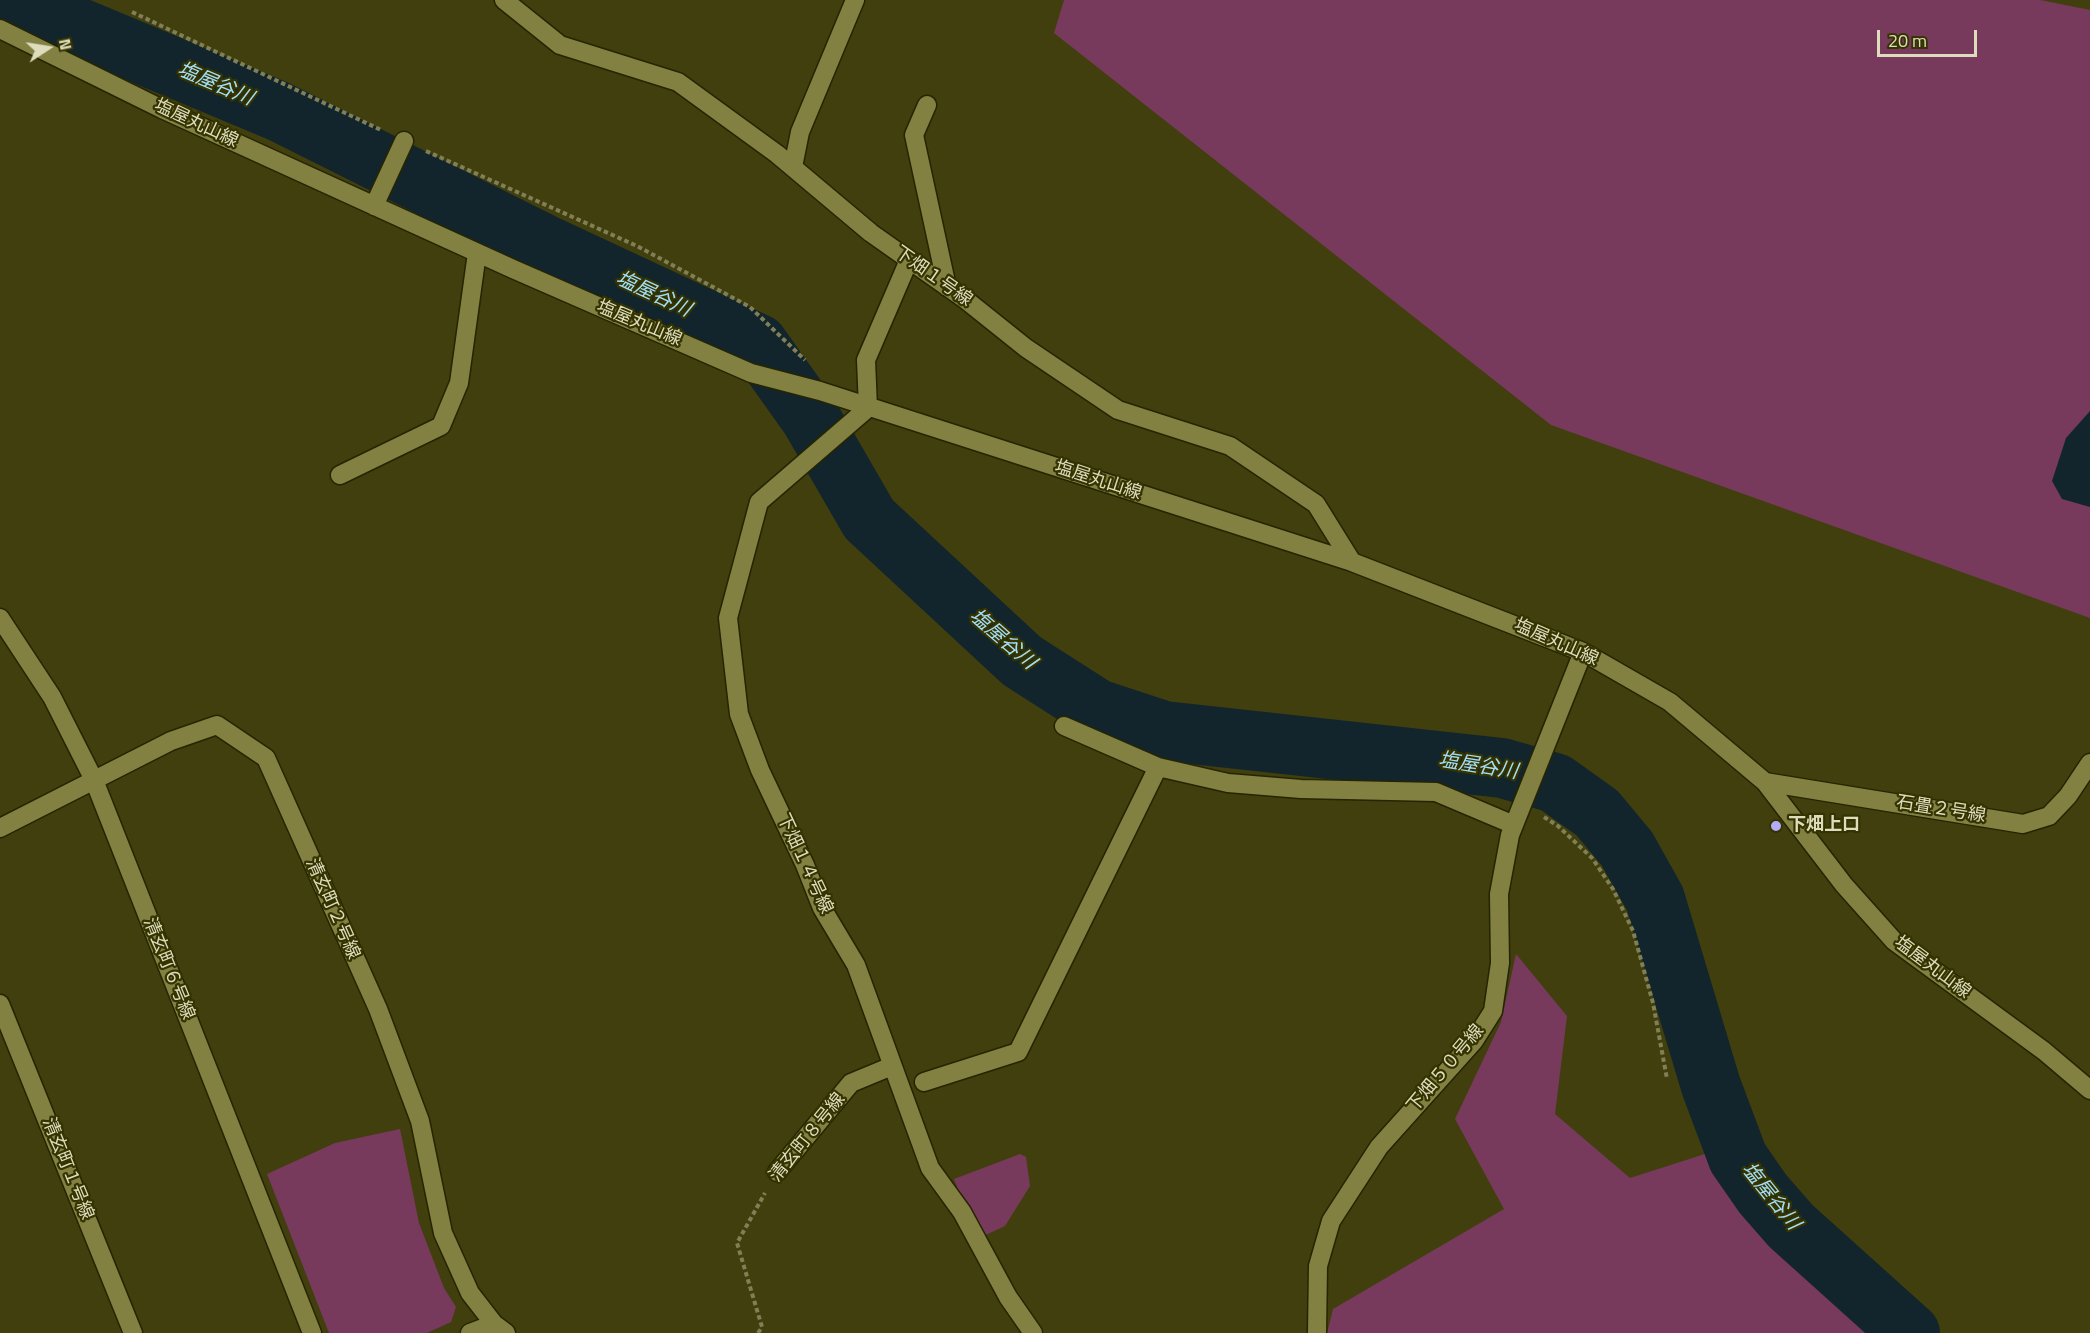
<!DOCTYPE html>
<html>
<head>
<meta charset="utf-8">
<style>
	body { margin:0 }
	#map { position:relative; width:2090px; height:1333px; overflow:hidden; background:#403f0d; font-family:"Titillium Web",sans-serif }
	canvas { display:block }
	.north { position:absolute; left:18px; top:18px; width:60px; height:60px; -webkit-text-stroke:4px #353400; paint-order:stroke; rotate:78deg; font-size:16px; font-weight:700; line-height:24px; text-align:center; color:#ddddbe }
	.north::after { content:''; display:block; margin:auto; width:21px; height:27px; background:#ddddbe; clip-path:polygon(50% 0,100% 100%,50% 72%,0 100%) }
	.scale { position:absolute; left:1877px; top:30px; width:100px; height:27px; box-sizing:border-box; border:3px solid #ddddbe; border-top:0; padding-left:8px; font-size:18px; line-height:21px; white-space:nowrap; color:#ddddbe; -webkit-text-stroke:4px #353400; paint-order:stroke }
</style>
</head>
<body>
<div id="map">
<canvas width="2090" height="1333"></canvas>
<div class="north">N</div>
<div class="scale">20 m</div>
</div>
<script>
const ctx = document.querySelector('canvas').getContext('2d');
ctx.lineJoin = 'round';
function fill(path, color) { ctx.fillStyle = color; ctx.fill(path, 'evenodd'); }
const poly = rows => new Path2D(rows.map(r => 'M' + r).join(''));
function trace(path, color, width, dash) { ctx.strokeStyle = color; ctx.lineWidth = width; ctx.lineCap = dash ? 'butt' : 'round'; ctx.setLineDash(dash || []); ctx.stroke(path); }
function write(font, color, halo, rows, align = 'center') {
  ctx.font = font + ' "Titillium Web","Noto Sans JP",sans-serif'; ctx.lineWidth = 4.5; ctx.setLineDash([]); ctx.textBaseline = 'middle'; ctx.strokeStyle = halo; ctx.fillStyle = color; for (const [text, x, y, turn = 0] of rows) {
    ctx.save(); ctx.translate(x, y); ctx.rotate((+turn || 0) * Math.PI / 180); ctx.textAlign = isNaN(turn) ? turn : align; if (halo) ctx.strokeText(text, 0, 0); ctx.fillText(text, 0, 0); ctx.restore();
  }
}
fill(poly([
	[1064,0,2040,0,2090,10,2090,618,1551,425,1054,33],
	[1516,954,1567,1016,1555,1114,1630,1178,1708,1153,1877,1333,1327,1333,1333,1309,1504,1209,1455,1119,1501,1022],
	[400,1129,419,1223,444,1288,456,1307,451,1322,427,1333,329,1333,267,1174,335,1143],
	[1020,1154,1026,1157,1030,1186,1005,1226,977,1239,954,1179]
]), '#783a5c');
fill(poly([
	[2090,411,2090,507,2062,499,2052,481,2066,438]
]), '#12252d');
trace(poly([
	[0,1,15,1,278,111,550,247,758,344,810,417,869,519,1022,661,1097,709,1164,731,1502,768,1555,783,1597,813,1627,849,1655,899,1711,1086,1738,1158,1763,1194,1791,1226,1910,1333]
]), '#12252d', 60);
const minor = poly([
	[504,0,560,45,678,82,777,154,871,233,966,300,1026,348,1118,410,1230,446,1316,504,1352,562],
	[0,29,162,109,513,269,751,373,820,391,1352,562,1583,652,1670,702,1765,782,1844,885,1894,941,2044,1051,2090,1090],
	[927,105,914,135,947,287],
	[793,167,800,132,855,0],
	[374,206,404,141],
	[909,260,866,360,868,408,759,502,728,618,739,714,760,770,805,865,822,908,856,965,930,1168,962,1212,1008,1297,1033,1333],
	[340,475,441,426,459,383,477,253],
	[0,618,52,697,94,780,312,1333],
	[1064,726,1158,767,1228,783,1301,789,1436,792,1514,825],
	[1765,782,2023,824,2049,816,2068,796,2090,763],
	[0,828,171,741,217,725,266,758,378,1009,420,1121,443,1233,470,1293,494,1324,506,1333],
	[0,1004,133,1333],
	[924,1082,1018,1052,1158,767],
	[777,1172,851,1083,892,1066],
	[470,1333,494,1324],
	[1317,1333,1318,1266,1331,1221,1379,1147,1474,1041,1493,1011,1500,963,1499,894,1510,835,1583,652]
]);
trace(minor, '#262503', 21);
trace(poly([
	[132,12,381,130],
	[426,151,637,246,750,307,805,360],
	[1544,817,1558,826,1592,858,1613,889,1633,931,1653,1003,1667,1079],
	[758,1333,762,1327,737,1243,765,1193]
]), '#807f55', 4, [4.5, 3]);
trace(minor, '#828142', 18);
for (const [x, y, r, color] of [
	[1776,826,6,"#b4acf9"]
]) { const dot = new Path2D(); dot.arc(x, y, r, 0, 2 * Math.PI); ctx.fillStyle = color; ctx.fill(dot); trace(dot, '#353400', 2); }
write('18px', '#ddddbe', '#353400', [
	["塩屋丸山線",196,124,25],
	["下畑１号線",933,277,35],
	["塩屋丸山線",639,324,23],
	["塩屋丸山線",1098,481,18],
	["塩屋丸山線",1556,643,24],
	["石畳２号線",1941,810,9],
	["下畑１４号線",804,864,65],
	["清玄町２号線",332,909,66],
	["塩屋丸山線",1932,968,37],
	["清玄町６号線",168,969,68],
	["下畑５０号線",1446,1069,-50],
	["清玄町８号線",808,1138,-51],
	["清玄町１号線",67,1169,68]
]);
write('bold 18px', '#ddddbe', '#353400', [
	["下畑上口",1788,826]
], 'left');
write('italic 20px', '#a3def9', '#353400', [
	["塩屋谷川",215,85,23],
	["塩屋谷川",653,295,25],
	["塩屋谷川",1002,640,41],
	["塩屋谷川",1478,767,9],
	["塩屋谷川",1770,1197,51]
]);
</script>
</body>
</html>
